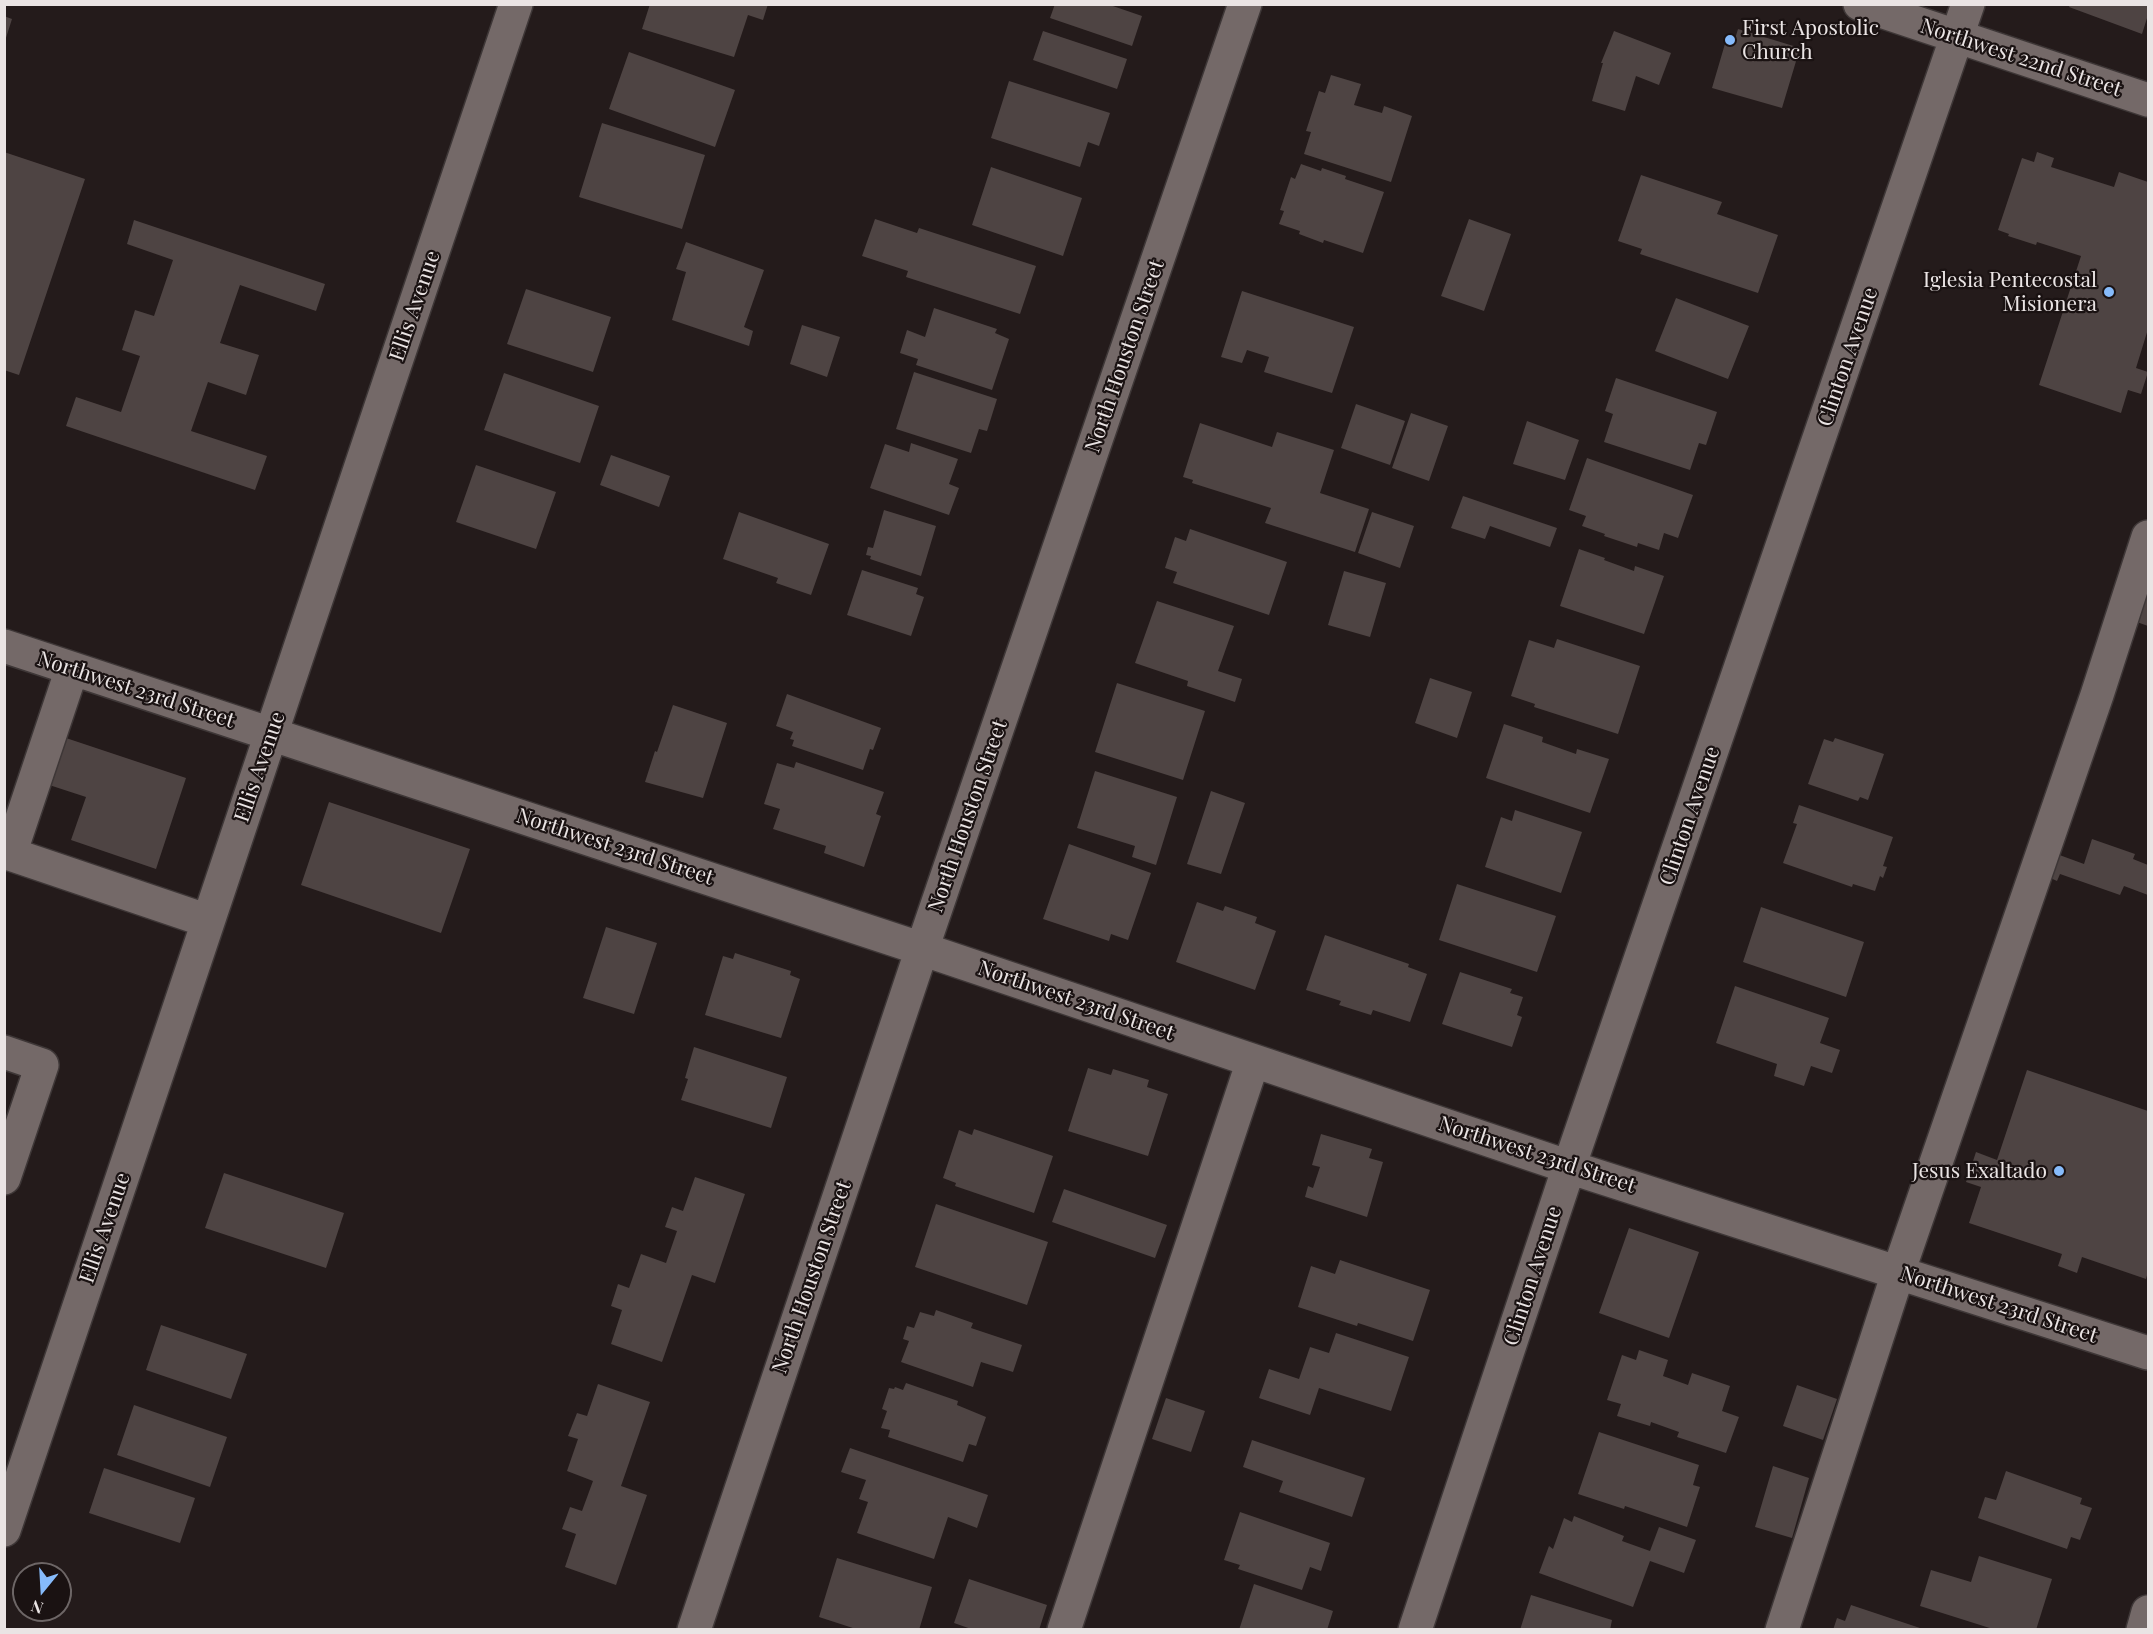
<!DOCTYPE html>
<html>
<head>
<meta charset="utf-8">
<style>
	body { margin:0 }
	#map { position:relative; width:2153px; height:1634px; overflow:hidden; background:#241b1b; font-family:"Playfair Display",serif }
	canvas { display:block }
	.frame { position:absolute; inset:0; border:6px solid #eae4e4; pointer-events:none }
	.north { position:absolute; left:12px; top:1562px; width:60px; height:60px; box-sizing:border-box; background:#1a1212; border:2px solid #6d6666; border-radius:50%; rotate:198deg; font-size:16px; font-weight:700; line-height:24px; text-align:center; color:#eae4e4 }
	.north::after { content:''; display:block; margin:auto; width:21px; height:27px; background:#86bbfb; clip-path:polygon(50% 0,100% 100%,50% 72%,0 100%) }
</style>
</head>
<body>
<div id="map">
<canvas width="2153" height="1634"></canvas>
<div class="frame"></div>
<div class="north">N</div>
</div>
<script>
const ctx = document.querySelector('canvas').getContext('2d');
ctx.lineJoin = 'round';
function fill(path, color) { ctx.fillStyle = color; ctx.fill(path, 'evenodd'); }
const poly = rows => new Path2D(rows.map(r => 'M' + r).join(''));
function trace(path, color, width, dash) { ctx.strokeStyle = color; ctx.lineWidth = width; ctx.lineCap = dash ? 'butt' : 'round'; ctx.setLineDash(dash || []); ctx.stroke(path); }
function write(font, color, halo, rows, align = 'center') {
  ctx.font = font + ' "Playfair Display",serif'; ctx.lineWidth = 4.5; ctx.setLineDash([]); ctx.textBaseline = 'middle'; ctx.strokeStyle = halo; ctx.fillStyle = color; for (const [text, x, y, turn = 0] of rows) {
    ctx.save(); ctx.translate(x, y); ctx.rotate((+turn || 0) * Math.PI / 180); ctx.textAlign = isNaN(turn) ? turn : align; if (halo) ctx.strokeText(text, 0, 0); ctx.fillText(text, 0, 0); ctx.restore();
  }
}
fill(poly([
	[650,4,768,4,763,20,748,15,734,57,642,29],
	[1055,4,1107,4,1142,16,1132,46,1050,18],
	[2070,5,2148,5,2148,15,2142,34,2069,7],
	[4,16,12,19,5,41,4,41],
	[1738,29,1800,48,1782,108,1712,88,1727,37,1735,39],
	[1043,31,1127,59,1117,89,1033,60],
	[1614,31,1671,53,1659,85,1636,76,1625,111,1592,101,1603,63,1601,63],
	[629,52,735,90,715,147,609,109],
	[1331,75,1361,84,1354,105,1382,113,1384,106,1412,116,1391,182,1304,154,1311,132,1306,131,1319,91,1325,93],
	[1009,81,1110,113,1099,146,1088,142,1080,167,991,138],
	[602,123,705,155,682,229,579,197],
	[4,152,85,179,19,375,4,370],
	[2037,152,2054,158,2051,167,2114,187,2119,172,2148,182,2148,329,2136,368,2148,372,2141,394,2128,390,2121,413,2039,385,2081,256,2037,242,2036,245,2008,236,2009,234,1998,230,2022,158,2034,162],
	[1301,164,1321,171,1322,168,1346,176,1345,179,1384,192,1363,253,1324,240,1323,243,1299,234,1300,231,1279,224,1284,211,1280,210,1291,177,1295,179],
	[991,167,1082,198,1063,256,972,225],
	[1641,175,1722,202,1717,214,1778,235,1758,293,1640,254,1642,249,1618,241],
	[875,219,917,233,919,228,1036,266,1020,314,906,277,908,271,862,256],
	[1469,219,1511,234,1484,311,1441,296],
	[134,220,325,284,316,311,240,285,220,343,259,355,246,395,208,382,191,431,267,456,255,490,66,426,76,397,121,412,140,356,122,350,135,310,154,316,173,260,127,244],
	[686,242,764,270,744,327,753,331,749,346,672,320,686,272,676,269],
	[526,289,611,317,593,372,507,344],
	[1242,291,1354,327,1332,393,1264,372,1269,357,1247,350,1242,363,1221,357],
	[1676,298,1749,326,1728,379,1655,351],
	[934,308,997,329,995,333,1009,339,992,390,916,365,918,359,900,353,907,330,925,337],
	[802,325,840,337,827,377,790,364],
	[914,372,997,399,987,431,979,429,971,453,896,429],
	[504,373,599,406,580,463,484,430],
	[1616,378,1717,412,1706,445,1699,443,1690,470,1604,442,1613,414,1605,411],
	[1356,404,1405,421,1390,465,1341,448],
	[1411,413,1448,426,1429,481,1392,468],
	[1527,421,1579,440,1565,480,1513,464],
	[1200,423,1272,447,1277,432,1334,450,1320,493,1369,509,1355,552,1265,523,1271,508,1192,483,1193,480,1183,477],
	[911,443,958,459,949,484,959,488,949,515,870,488,885,444,909,452],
	[611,455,670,476,659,507,600,485],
	[1587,458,1693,495,1678,538,1664,533,1659,550,1638,543,1637,547,1604,536,1605,534,1582,526,1586,516,1569,510],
	[476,465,556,492,536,549,456,522],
	[1463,496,1557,528,1550,547,1490,526,1485,539,1451,528],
	[884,510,936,526,921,576,870,559,871,556,866,555,868,547,873,548],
	[739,512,829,544,811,595,776,583,778,578,723,559],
	[1372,512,1414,526,1400,568,1358,553],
	[1190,529,1287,562,1269,615,1173,583,1177,572,1165,568,1175,537,1186,541],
	[1579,549,1605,558,1604,560,1634,571,1635,566,1664,576,1644,634,1560,606],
	[862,570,918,588,916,594,924,597,911,636,847,615],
	[1344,571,1386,583,1370,637,1328,625],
	[2148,579,2148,626,2134,621],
	[1157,601,1234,626,1218,671,1242,679,1235,702,1187,686,1188,681,1135,663],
	[1557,639,1640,666,1618,734,1534,707,1535,704,1511,696,1529,640,1554,648],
	[1430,678,1472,692,1457,738,1415,723],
	[1117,683,1205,711,1183,780,1095,752],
	[787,694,881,728,873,750,870,749,863,770,792,746,794,740,790,739,793,732,776,726],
	[673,705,727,723,703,798,645,782,655,751,657,752],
	[1504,724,1543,737,1542,742,1576,754,1577,749,1609,759,1590,813,1486,778],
	[57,735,186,778,156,869,71,840,86,797,40,782],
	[1835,738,1884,754,1868,800,1860,797,1858,801,1808,784,1824,739,1833,742],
	[796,762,884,792,876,814,881,816,864,867,824,853,826,846,773,829,780,809,764,804,777,763,794,768],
	[1095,771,1177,797,1156,865,1132,857,1135,846,1077,828],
	[1211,791,1245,803,1221,874,1187,864],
	[329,802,470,849,441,933,301,885],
	[1799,805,1893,837,1883,866,1887,867,1883,878,1880,876,1875,891,1853,884,1852,887,1783,863,1797,824,1793,823],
	[1515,810,1582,832,1561,893,1485,867,1501,817,1512,821],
	[2092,839,2135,854,2133,859,2148,865,2148,895,2124,886,2120,895,2060,874,2057,881,2046,876,2054,853,2084,864],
	[1069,844,1151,873,1128,940,1111,934,1109,941,1043,919],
	[1457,884,1556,916,1537,972,1439,940],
	[1197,902,1223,911,1225,906,1257,917,1255,923,1276,931,1255,990,1176,962],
	[1761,907,1864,942,1846,997,1743,962],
	[606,927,657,943,634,1014,583,998],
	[1325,935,1409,964,1408,967,1427,974,1410,1022,1373,1010,1371,1015,1339,1005,1341,1001,1306,990],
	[735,953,791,971,790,975,800,979,781,1038,705,1015,723,956,733,959],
	[1460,972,1512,989,1510,993,1523,997,1517,1015,1522,1017,1512,1047,1442,1024],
	[1735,986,1829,1018,1820,1043,1840,1050,1832,1073,1811,1066,1804,1086,1774,1076,1777,1064,1716,1043],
	[694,1047,787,1077,771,1128,681,1100,688,1079,685,1078],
	[1088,1068,1111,1075,1113,1069,1149,1080,1147,1087,1168,1094,1148,1156,1068,1131],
	[2027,1070,2148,1111,2148,1272,2146,1279,2082,1257,2077,1273,2058,1266,2062,1254,1969,1223,1981,1187,1966,1182,1976,1152,1997,1160],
	[974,1129,1053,1156,1034,1213,955,1186,956,1183,943,1178,959,1130,972,1135],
	[1321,1134,1372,1149,1369,1158,1383,1162,1367,1217,1305,1197,1308,1186,1313,1188,1320,1167,1312,1165],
	[224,1173,344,1213,326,1268,205,1228],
	[695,1177,745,1194,715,1283,692,1275,662,1362,611,1344,622,1310,611,1306,618,1284,629,1288,641,1254,666,1263,677,1231,665,1227,672,1207,683,1211],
	[1064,1189,1167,1225,1155,1258,1052,1222],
	[936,1204,1048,1242,1027,1305,915,1267],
	[1629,1228,1699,1252,1669,1338,1599,1313],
	[1340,1260,1430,1290,1413,1341,1358,1323,1357,1326,1298,1307,1311,1266,1335,1274],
	[936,1310,973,1323,971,1328,1022,1345,1013,1372,981,1362,973,1387,901,1362,909,1341,903,1339,907,1326,914,1328,920,1312,934,1316],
	[161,1325,247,1354,231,1399,146,1370],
	[1336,1333,1409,1357,1391,1411,1319,1388,1310,1415,1259,1398,1269,1369,1299,1379,1310,1347,1329,1353],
	[1639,1350,1668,1360,1663,1376,1688,1385,1692,1373,1730,1386,1722,1411,1739,1417,1726,1453,1677,1437,1679,1432,1651,1422,1650,1426,1617,1416,1621,1404,1607,1400,1622,1355,1636,1360],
	[906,1383,958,1401,957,1405,986,1417,976,1446,969,1444,963,1462,888,1437,890,1430,881,1428,887,1411,882,1409,889,1388,894,1389,895,1387,903,1390],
	[598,1384,650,1402,621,1486,647,1495,616,1585,565,1567,576,1534,562,1529,570,1507,582,1511,593,1481,567,1471,578,1439,568,1436,577,1413,587,1416],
	[1797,1385,1837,1399,1823,1440,1783,1426],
	[1166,1398,1205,1411,1191,1452,1152,1439],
	[134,1405,227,1437,210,1487,117,1455],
	[1599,1432,1699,1465,1693,1485,1700,1487,1687,1527,1625,1506,1624,1509,1578,1494],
	[1252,1440,1365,1478,1352,1517,1279,1492,1283,1481,1243,1467],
	[850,1448,988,1495,977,1528,948,1517,934,1559,857,1533,868,1502,859,1499,866,1480,841,1472],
	[1773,1466,1809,1478,1792,1538,1755,1527],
	[104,1468,195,1498,180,1543,89,1513],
	[2006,1471,2082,1498,2080,1504,2092,1508,2080,1540,2071,1537,2067,1549,1978,1518,1985,1497,1996,1500],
	[1240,1512,1330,1543,1321,1571,1310,1567,1302,1590,1238,1569,1240,1565,1224,1560],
	[1574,1516,1624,1536,1622,1541,1650,1551,1659,1527,1696,1540,1684,1573,1650,1561,1633,1607,1539,1573,1549,1546,1553,1549,1564,1518,1572,1522],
	[1979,1556,2052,1579,2036,1630,1996,1630,1920,1606,1931,1570,1971,1582],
	[837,1558,932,1587,919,1630,859,1630,819,1617],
	[969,1579,1047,1605,1039,1630,974,1630,954,1623],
	[1254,1584,1333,1611,1327,1630,1239,1630],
	[1531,1595,1612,1620,1610,1630,1520,1630],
	[1851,1605,1923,1629,1923,1630,1833,1630,1837,1618,1845,1621]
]), '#4e4443');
const minor = poly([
	[1860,4,2148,100],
	[4,646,922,949,1569,1167,2148,1353],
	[72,669,10,854,208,921],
	[4,1052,42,1065,4,1178],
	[4,1530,516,4],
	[694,1630,922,949,1245,4],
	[1064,1630,1253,1061],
	[1415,1630,1569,1167,1968,4],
	[1782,1630,1898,1273,2097,695,2148,537],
	[2143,1630,2148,1612]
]);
trace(minor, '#3e3737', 36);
trace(minor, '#746968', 33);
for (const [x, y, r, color] of [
	[1730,40,6,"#86bbfb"],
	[2109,292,6,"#86bbfb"],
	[2059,1171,6,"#86bbfb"]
]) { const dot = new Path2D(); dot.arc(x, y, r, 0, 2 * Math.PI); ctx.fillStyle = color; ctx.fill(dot); trace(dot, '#1a1212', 2); }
write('21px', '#eae4e4', '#1a1212', [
	["First Apostolic",1742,28,"left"],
	["Church",1742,52,"left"],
	["Iglesia Pentecostal",2097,280],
	["Misionera",2097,304],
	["Jesus Exaltado",2047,1171]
], 'right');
write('21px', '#eae4e4', '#1a1212', [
	["Northwest 22nd Street",2021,58,18],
	["Ellis Avenue",415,306,-71],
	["North Houston Street",1125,356,-71],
	["Clinton Avenue",1848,357,-71],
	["Northwest 23rd Street",136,690,18],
	["Ellis Avenue",260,767,-71],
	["North Houston Street",968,816,-71],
	["Clinton Avenue",1690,816,-71],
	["Northwest 23rd Street",615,847,18],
	["Northwest 23rd Street",1076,1001,19],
	["Northwest 23rd Street",1537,1155,18],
	["Ellis Avenue",105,1228,-71],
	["Clinton Avenue",1533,1276,-72],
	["North Houston Street",812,1277,-71],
	["Northwest 23rd Street",1999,1305,18]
]);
</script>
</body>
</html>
